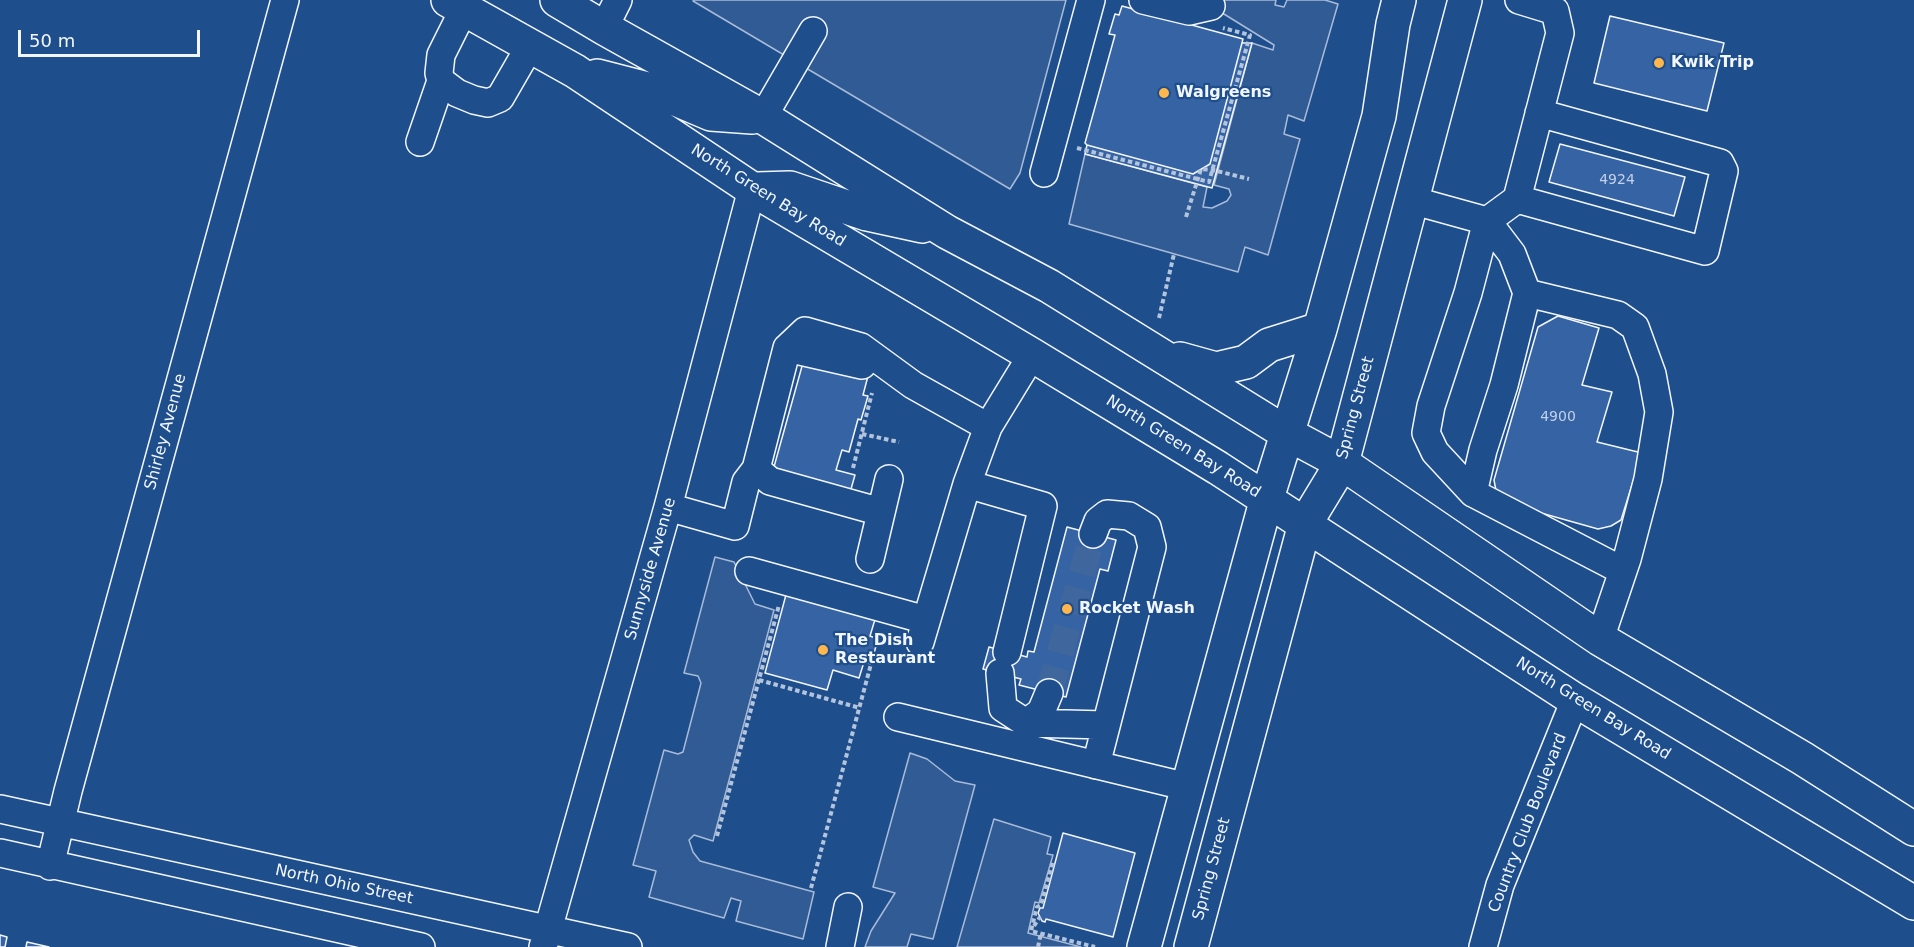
<!DOCTYPE html>
<html>
<head>
<meta charset="utf-8">
<style>
	body { margin:0 }
	#map { position:relative; width:1914px; height:947px; overflow:hidden; background:#1f4e8c; font-family:"DejaVu Sans",sans-serif }
	canvas { display:block }
	.scale { position:absolute; left:18px; top:30px; width:182px; height:27px; box-sizing:border-box; border:3px solid #f2f6ff; border-top:0; padding-left:8px; font-size:18px; line-height:21px; white-space:nowrap; color:#f2f6ff; -webkit-text-stroke:4px #1f4e8c; paint-order:stroke }
</style>
</head>
<body>
<div id="map">
<canvas width="1914" height="947"></canvas>
<div class="scale">50 m</div>
</div>
<script>
const ctx = document.querySelector('canvas').getContext('2d');
ctx.lineJoin = 'round';
function fill(path, color) { ctx.fillStyle = color; ctx.fill(path, 'evenodd'); }
const poly = rows => new Path2D(rows.map(r => 'M' + r).join(''));
function trace(path, color, width, dash) { ctx.strokeStyle = color; ctx.lineWidth = width; ctx.lineCap = dash ? 'butt' : 'round'; ctx.setLineDash(dash || []); ctx.stroke(path); }
function write(font, color, halo, rows, align = 'center') {
  ctx.font = font + ' "DejaVu Sans",sans-serif'; ctx.lineWidth = 4.5; ctx.setLineDash([]); ctx.textBaseline = 'middle'; ctx.strokeStyle = halo; ctx.fillStyle = color; for (const [text, x, y, turn = 0] of rows) {
    ctx.save(); ctx.translate(x, y); ctx.rotate((+turn || 0) * Math.PI / 180); ctx.textAlign = isNaN(turn) ? turn : align; if (halo) ctx.strokeText(text, 0, 0); ctx.fillText(text, 0, 0); ctx.restore();
  }
}
const parking = poly([
	[694,0,1066,0,1020,173,1010,189,693,1,694,0],
	[1213,0,1276,0,1275,5,1284,7,1287,0,1325,0,1338,4,1304,121,1288,115,1284,134,1300,139,1268,255,1245,247,1238,272,1069,224,1085,154,1207,187,1203,207,1212,208,1227,201,1231,195,1229,189,1214,185,1252,43,1273,50,1274,45,1211,6,1213,0],
	[715,557,734,562,755,604,774,610,713,841,694,835,689,840,693,852,700,861,814,892,803,939,736,921,741,901,731,898,724,918,649,897,656,871,633,865,664,750,678,754,683,752,701,683,698,676,684,673,715,557],
	[910,753,927,759,955,781,975,785,933,939,911,934,907,947,865,947,871,931,895,893,873,887,910,753],
	[994,819,1051,837,1047,854,1053,855,1039,903,1035,902,1028,933,1081,947,957,947,994,819]
]);
fill(parking, '#305b95');
trace(parking, '#a8bbd7', 1.5);
const building = poly([
	[1122,6,1243,39,1210,164,1193,174,1087,145,1085,143,1115,35,1109,34,1115,14,1119,15,1122,6],
	[1610,16,1724,43,1707,111,1594,83,1610,16],
	[1242,43,1252,43,1212,188,1085,154,1087,145,1193,174,1210,164,1242,43],
	[1560,144,1685,177,1674,216,1549,182,1560,144],
	[1558,316,1599,328,1582,385,1612,392,1597,442,1642,453,1621,520,1611,526,1598,529,1509,504,1497,496,1494,480,1538,327,1558,316],
	[804,359,868,376,863,395,868,396,861,420,858,419,849,452,842,450,836,470,855,475,849,496,772,474,804,359],
	[1067,527,1116,540,1108,571,1100,569,1066,697,1019,685,1021,679,983,669,989,647,1027,657,1028,651,1034,652,1067,527],
	[787,591,876,616,870,636,878,639,871,664,864,662,859,678,833,670,827,690,765,673,787,591],
	[1063,833,1135,853,1113,937,1046,919,1045,922,1042,921,1038,913,1040,908,1043,908,1063,833],
	[0,935,7,937,5,947,0,947,0,935],
	[27,942,49,947,26,947,27,942]
]);
fill(building, '#3563a3');
trace(building, '#f2f6ff', 1.5);
trace(poly([
	[1049,693,1093,534]
]), '#3f679d', 27, [27, 14]);
const minor = poly([
	[1143,0,1189,11,1211,6],
	[464,9,441,55,439,73,441,81,457,93,474,100,488,103,500,98,530,46],
	[604,28,618,0],
	[763,117,813,31],
	[420,142,441,81],
	[1044,173,1091,0],
	[1517,199,1705,251,1724,171,1720,163,1539,113],
	[1411,200,1487,221,1512,254,1527,293,1504,385,1483,450,1473,493,1623,571],
	[1527,293,1618,315,1635,327,1652,374,1659,412,1648,479,1627,559,1600,639],
	[787,348,862,365],
	[967,484,1043,506,1007,652],
	[1473,493,1435,452,1426,433,1431,406,1468,293,1487,221,1517,199,1560,33,1555,11,1519,0],
	[668,507,735,526,746,482,756,469],
	[881,512,770,481,756,469,787,348,805,331,861,347,913,385,988,427],
	[1093,534,1098,521,1107,514,1129,516,1147,527,1152,547,1096,765],
	[870,559,889,479],
	[749,571,926,620],
	[920,642,967,484,988,427,1032,355],
	[1000,673,1003,708,1026,723,1041,712,1049,693],
	[898,717,1188,787],
	[1026,723,1106,725],
	[0,809,628,947],
	[0,853,421,947],
	[50,866,68,791,285,0],
	[543,947,668,507,752,189],
	[840,947,848,907],
	[1483,947,1500,885,1575,700]
]);
const major = poly([
	[448,0,575,71,752,189,1032,355,1218,468,1575,700,1914,903],
	[557,0,604,28,763,117,947,232,1049,286,1288,434,1342,463,1600,639,1802,758,1914,829],
	[597,76,659,92,711,114,752,117],
	[757,189,790,188,867,214,922,226],
	[1180,359,1216,369,1246,362,1269,345,1320,329],
	[1144,947,1267,498,1320,329,1379,116,1393,24,1399,0],
	[1191,947,1305,524,1342,463,1465,0]
]);
trace(minor, '#f2f6ff', 30);
trace(major, '#f2f6ff', 36);
trace(poly([
	[1077,148,1209,182,1250,35,1223,28],
	[1186,217,1201,169,1213,170,1249,179],
	[1159,318,1174,254],
	[862,434,899,442],
	[853,468,872,393],
	[759,680,860,708],
	[717,836,779,605],
	[1053,863,1041,905,1037,907,1031,931,1095,947],
	[811,888,871,664],
	[1034,926,1040,917],
	[1038,947,1041,933]
]), '#b3c4dc', 4, [4.5, 3]);
trace(minor, '#1f4e8c', 27);
trace(major, '#1f4e8c', 33);
for (const [x, y, r, color] of [
	[1659,63,6,"#ffb74d"],
	[1164,93,6,"#ffb74d"],
	[1067,609,6,"#ffb74d"],
	[823,650,6,"#ffb74d"]
]) { const dot = new Path2D(); dot.arc(x, y, r, 0, 2 * Math.PI); ctx.fillStyle = color; ctx.fill(dot); trace(dot, '#1f4e8c', 2); }
write('14px', '#c3d1e8', null, [
	["4924",1617,180],
	["4900",1558,417]
]);
write('bold 16px', '#f2f6ff', '#1f4e8c', [
	["Kwik Trip",1671,63],
	["Walgreens",1176,93],
	["Rocket Wash",1079,609],
	["The Dish",835,641],
	["Restaurant",835,659]
], 'left');
write('16px', '#f2f6ff', '#1f4e8c', [
	["North Green Bay Road",768,196,32],
	["Spring Street",1356,408,-75],
	["Shirley Avenue",166,432,-75],
	["North Green Bay Road",1183,447,32],
	["Sunnyside Avenue",651,569,-74],
	["North Green Bay Road",1593,709,32],
	["Country Club Boulevard",1528,823,-69],
	["Spring Street",1212,869,-75],
	["North Ohio Street",344,885,12]
]);
</script>
</body>
</html>
